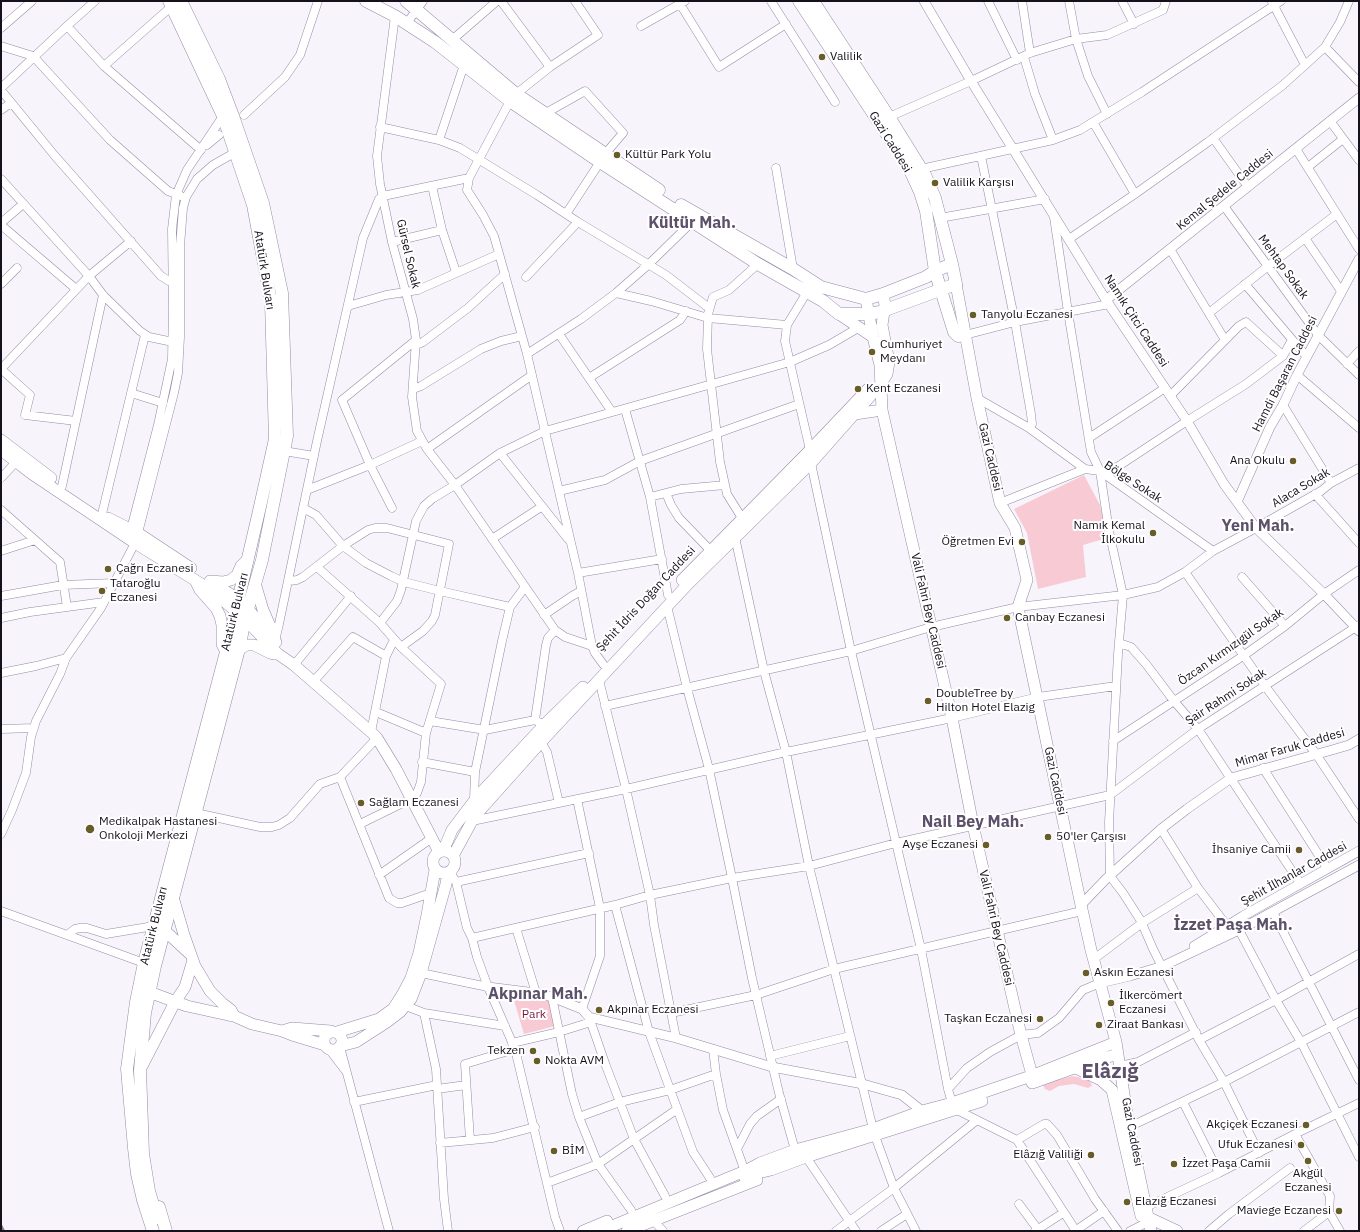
<!DOCTYPE html>
<html>
<head>
<meta charset="utf-8">
<style>
	body { margin:0 }
	#map { position:relative; width:1360px; height:1232px; overflow:hidden; background:#f7f4fb; font-family:"IBM Plex Sans",sans-serif }
	canvas { display:block }
	.frame { position:absolute; inset:0; border:2px solid #15101b; pointer-events:none }
</style>
</head>
<body>
<div id="map">
<canvas width="1360" height="1232"></canvas>
<div class="frame"></div>
</div>
<script>
const ctx = document.querySelector('canvas').getContext('2d');
ctx.lineJoin = 'round';
function fill(path, color) { ctx.fillStyle = color; ctx.fill(path, 'evenodd'); }
const poly = rows => new Path2D(rows.map(r => 'M' + r).join(''));
function trace(path, color, width, dash) { ctx.strokeStyle = color; ctx.lineWidth = width; ctx.lineCap = dash ? 'butt' : 'round'; ctx.setLineDash(dash || []); ctx.stroke(path); }
function write(font, color, halo, rows, align = 'center') {
  ctx.font = font + ' "IBM Plex Sans",sans-serif'; ctx.lineWidth = 4; ctx.setLineDash([]); ctx.textBaseline = 'middle'; ctx.strokeStyle = halo; ctx.fillStyle = color; for (const [text, x, y, turn = 0] of rows) {
    ctx.save(); ctx.translate(x, y); ctx.rotate((+turn || 0) * Math.PI / 180); ctx.textAlign = isNaN(turn) ? turn : align; if (halo) ctx.strokeText(text, 0, 0); ctx.fillText(text, 0, 0); ctx.restore();
  }
}
fill(poly([
	[1084,475,1100,505,1107,538,1083,545,1086,577,1038,589,1027,533,1014,509],
	[513,997,550,1001,555,1026,524,1034],
	[1073,1076,1087,1079,1091,1083,1092,1086,1088,1088,1074,1084,1059,1086,1050,1091,1045,1089,1043,1085,1055,1080]
]), '#f8cbd4');
const minor = poly([
	[95,1,67,26,104,66,201,150],
	[501,1,550,67],
	[771,1,835,102],
	[988,1,1017,60],
	[1022,1,1030,53],
	[1069,1,1076,39,1088,76,1107,114],
	[1122,1,1134,24],
	[1272,2,1305,65],
	[680,4,719,67,786,24],
	[395,16,377,156,380,184,392,242,413,319,416,340,412,397,417,431,427,449,455,485,555,630,565,637,592,646],
	[407,23,423,1],
	[641,26,685,1],
	[1,28,32,1],
	[452,40,497,1],
	[1,46,33,56,110,140,168,191,181,196],
	[1325,47,1359,82],
	[1024,57,1035,94,1053,140],
	[104,66,172,6],
	[1,88,67,26],
	[1,90,55,156,161,276,169,281,177,284],
	[516,94,550,67,598,35,575,1],
	[510,101,469,178,467,190,483,215,494,236,498,250,527,354,578,573,592,646,595,653,603,664],
	[1,110,11,103],
	[544,114,585,91,623,133,605,154],
	[244,115,285,77,300,55,318,1],
	[889,117,971,81,1030,53,1076,39,1107,35,1163,10,1166,1],
	[1330,121,1359,160],
	[1093,122,1135,194],
	[380,127,439,140,460,148,537,195,578,222,666,275,709,308],
	[1213,138,1248,187],
	[439,140,464,65],
	[207,145,219,135],
	[1296,149,1359,249],
	[981,156,1015,322,1031,414,1032,424,1029,428],
	[1308,167,1343,139],
	[776,168,793,269],
	[921,169,1053,140,1080,130,1142,92,1281,1],
	[1,179,89,276,103,295,140,331,149,337,173,342],
	[432,186,442,230,456,272],
	[1224,206,1318,335,1359,375],
	[566,214,600,162],
	[1054,217,1068,312,1091,452,1100,471,1109,531,1123,595,1118,654,1109,822,1110,876,1123,893,1141,921,1153,949,1199,1040,1224,1082,1259,1153],
	[940,218,1045,199],
	[1,223,23,204],
	[1,225,76,289],
	[1305,238,1341,291],
	[1069,239,1135,194,1208,142,1283,85,1325,47,1340,22,1349,1],
	[392,242,442,230],
	[1170,249,1225,340],
	[526,277,578,222],
	[1,284,17,268],
	[1245,284,1307,357],
	[807,292,787,325,785,341,810,450,811,463,851,651,921,949,948,1089,952,1103],
	[616,293,651,301,708,318,787,325],
	[348,306,386,295,418,290,499,254],
	[1209,313,1267,267,1337,214],
	[559,334,612,412],
	[965,335,1015,322,1109,304],
	[416,345,423,342,468,308,505,274],
	[527,354,581,319,616,293,649,264,693,221],
	[1347,364,1359,351],
	[1,369,89,276,131,241],
	[1,369,30,395,25,415,76,421],
	[1297,375,1359,428],
	[589,378,680,320,686,311],
	[413,389,421,386,481,349,501,341,522,336],
	[131,393,163,403],
	[1171,395,1239,326,1246,322,1279,352,1283,356],
	[977,398,1029,428,1085,469,1100,471,1213,551],
	[1283,405,1331,483],
	[625,409,650,497,668,595],
	[1089,438,1165,388],
	[427,449,532,375],
	[284,451,314,456],
	[500,453,568,539],
	[1105,475,1187,421,1246,384,1283,356,1292,340],
	[1,478,16,462],
	[62,486,103,295],
	[307,490,370,465,422,441],
	[559,491,605,480,640,461,799,404],
	[666,493,671,505,679,518,710,550],
	[1315,494,1359,543],
	[650,497,681,489,725,485],
	[1000,503,1085,469],
	[303,508,316,515,343,546,366,563,391,576,404,582,440,591,510,607],
	[392,508,370,465,342,400,416,340],
	[1,510,60,562,67,607],
	[102,514,145,335],
	[742,518,727,494,720,462,707,349,708,314,713,297,729,290,758,264],
	[131,529,158,425,172,359,173,311,172,229,176,195,187,170,223,116],
	[138,533,174,393,178,373,180,337,180,246,183,208,186,197,197,179,213,165,236,152],
	[735,537,764,671,786,752,809,866,873,1129],
	[492,539,541,507],
	[1,551,35,540],
	[317,567,380,623,401,647,441,684,426,733,421,782,417,793,411,799,360,824],
	[1185,572,1265,686,1316,754,1359,819],
	[578,573,662,559],
	[1242,577,1285,626],
	[289,581,297,580,303,577,343,546,368,530,375,528,387,528,449,544,435,615,432,621,423,631,401,647],
	[1,596,63,585,114,583],
	[667,606,687,688,709,769,732,878,752,978,779,1093,795,1150],
	[544,615,572,596,581,591],
	[1,618,30,612,104,602],
	[380,623,397,601,401,590,416,521,424,506,432,499,455,485,500,453,545,431,790,362,829,345,858,328],
	[275,641,279,624,317,441,363,238,379,199,383,196,469,178],
	[1119,643,1131,647,1146,664,1174,701,1198,729,1300,883],
	[294,665,351,596],
	[1,673,36,666,66,658],
	[599,680,626,789,650,895,654,925,676,1038],
	[313,682,353,637,386,656],
	[605,706,851,651,931,627,1018,607,1123,595,1158,587,1185,572,1213,551,1256,528,1321,491,1331,483,1359,468],
	[376,712,426,733],
	[535,720,546,645,548,638,555,630],
	[430,721,485,730,535,720,544,725],
	[1,729,34,728],
	[371,732,386,656,394,640],
	[377,738,340,777,389,898,397,903,402,903,431,893],
	[1113,741,1243,656,1285,626,1324,594,1359,570],
	[541,742,547,752,559,803],
	[422,762,475,772],
	[1263,768,1327,868],
	[577,799,600,908,600,956,582,1009],
	[474,801,475,772,502,641,510,607,525,587],
	[196,813,260,827,272,827,279,825,290,818,320,784,340,777],
	[472,821,626,789,786,752,952,718,1038,697,1116,686],
	[1161,829,1198,888,1231,931],
	[1,834,12,810,26,773,31,737,36,721,60,674,66,658,101,608,135,543],
	[450,872,456,882,467,928,472,938,477,957,488,987,515,1049,555,1217,560,1231],
	[379,875,432,838],
	[456,882,589,853],
	[615,905,649,1032,693,1152,710,1178],
	[1,911,144,963],
	[1273,912,1359,1080],
	[516,928,536,993],
	[1239,930,1276,1000,1301,1042,1359,1157],
	[67,935,75,929,80,928,87,928,106,934,154,926],
	[472,938,615,905,650,895,732,878,809,866,896,843,1110,795,1198,729,1359,625],
	[1094,959,1142,923,1198,888],
	[421,973,488,987],
	[552,997,572,1094,579,1117,598,1164,631,1210],
	[406,1006,424,1013,505,1026],
	[424,1013,436,1069,444,1199,448,1231],
	[671,1013,756,995,834,969,1082,911],
	[589,1017,606,1066,634,1139,665,1196],
	[1199,1040,1276,1000,1359,954],
	[512,1043,559,1032,591,1022],
	[340,1047,389,1231],
	[329,1049,345,1070],
	[713,1049,716,1074,723,1110,743,1166],
	[770,1056,850,1036],
	[1120,1066,1138,1062,1196,1032],
	[437,1089,466,1085],
	[948,1089,967,1068,990,1052,1021,1035,1038,1033,1059,1018,1083,990,1100,983],
	[354,1102,437,1085],
	[1183,1102,1219,1173],
	[957,1110,1017,1140,1076,1231],
	[579,1117,620,1102,670,1090,716,1074],
	[1129,1127,1224,1082,1359,1012],
	[1295,1134,1330,1196,1329,1212,1340,1231],
	[875,1136,894,1188,916,1231],
	[470,1140,465,1064,515,1049],
	[1017,1140,1044,1124,1047,1124,1057,1135,1095,1199,1118,1231],
	[440,1143,493,1138,535,1127],
	[737,1149,750,1124,757,1116,781,1099],
	[806,1157,856,1231],
	[547,1183,598,1164,676,1110],
	[1019,1204,1039,1231],
	[1146,1207,1219,1173,1295,1134,1359,1103],
	[654,1221,663,1231],
	[836,1231,894,1188,977,1120],
	[881,1231,907,1214],
	[1035,1231,1063,1213],
	[1075,1231,1104,1211],
	[1130,1231,1144,1224],
	[1209,1231,1229,1214,1290,1168],
	[1304,1231,1329,1212]
]);
const tertiary = poly([
	[924,1,971,81,1106,300,1187,421,1224,484,1256,528,1324,594,1359,631],
	[1106,300,1359,98],
	[1237,502,1270,427,1283,405,1297,375,1359,259],
	[1081,905,1106,879,1161,829,1187,809,1231,778,1332,750,1349,745,1359,739],
	[1194,946,1243,916,1359,851],
	[1100,983,1130,976,1163,966,1239,930,1359,865],
	[488,987,536,993,552,997,582,1009,589,1017,676,1038,772,1067,863,1084,902,1095,922,1111]
]);
const secondary = poly([
	[956,284,977,398,1000,503,1015,528,1027,580,1018,607,1019,612,1081,905,1091,950,1116,1042,1129,1127,1151,1231],
	[866,299,873,337,880,365,882,410,952,718,973,825,1021,1035,1034,1082],
	[839,314,873,337],
	[855,414,882,410],
	[1,440,51,478],
	[1,450,32,474,135,543,211,590,245,619,278,654,294,665,371,732,377,738,396,769,439,852],
	[108,518,138,533,191,568],
	[682,580,810,450,868,389],
	[210,581,223,582,231,580,237,575,241,566,248,559],
	[196,582,200,590,216,608,220,616,222,625,222,644,226,652],
	[212,582,239,600,248,609,276,642],
	[255,583,263,610,270,626,272,635],
	[239,649,247,645,254,645,270,653,275,654],
	'433 862a11 11 0 1 1 22 0a11 11 0 1 1-22 0Z',
	[443,851,452,830,477,797,544,725,583,687],
	[453,856,472,821,482,808,541,742,688,584,811,463,880,385,887,374,889,362,882,325,885,305,883,294],
	[173,897,184,935,195,966,210,991,222,1003,231,1010,234,1016,252,1024,282,1031,292,1035,325,1045],
	[164,930,189,953],
	[149,992,187,1006,228,1015,234,1016],
	[282,1031,292,1028,331,1031],
	'324 1041a9 9 0 1 1 18 0a9 9 0 1 1-18 0Z',
	[337,1032,379,1019,393,1009,402,995,411,978,419,953,427,915,435,870],
	[340,1046,356,1042,387,1022,400,1012,411,999,421,973,446,884,448,873],
	[142,1066,175,1002,185,987,193,960],
	[1076,1068,1101,1080,1112,1090,1141,1216],
	[1032,1083,1088,1063,1118,1054],
	[745,1178,758,1173,771,1170,806,1157,982,1101],
	[1143,1215,1177,1231],
	[583,1231,607,1221],
	[600,1231,745,1171,760,1163,795,1150,873,1129,922,1111,952,1103,1031,1076,1116,1042],
	[627,1231,757,1180]
]);
const primary = poly([
	[366,1,395,16,435,42,510,101,600,162,758,264,823,301,839,314,868,314,880,312,956,284,952,264,935,198,925,175,889,117,813,1],
	[406,1,516,94,659,190],
	[799,1,909,168,920,192,926,211,935,271,954,332,958,336,965,335],
	[681,205,793,269,821,287,866,299,883,294,926,277,935,271,952,264],
	[159,1207,166,1231],
	[157,1218,149,1191,143,1154,140,1070,145,1013,155,966,239,649,245,619,262,560,287,436,282,293,263,203,233,116,219,79,181,1],
	[153,1231,143,1200,137,1174,134,1148,127,1069,136,1002,144,963,226,652,259,511,275,439,271,301,253,205,223,116,169,1]
]);
trace(minor, '#978aa7', 9);
trace(tertiary, '#978aa7', 10);
trace(secondary, '#978aa7', 12);
trace(primary, '#978aa7', 13);
trace(minor, '#fff', 8);
trace(tertiary, '#fff', 9);
trace(secondary, '#fff', 11);
trace(primary, '#fff', 12);
trace(poly([
	[1,1225,4,1231]
]), '#7f7b84', 2);
for (const [x, y, r, color] of [
	[822,57,4,"#685c28"],
	[617,155,4,"#685c28"],
	[935,183,4,"#685c28"],
	[973,315,4,"#685c28"],
	[872,352,4,"#685c28"],
	[858,389,4,"#685c28"],
	[1293,461,4,"#685c28"],
	[1153,533,4,"#685c28"],
	[1022,542,4,"#685c28"],
	[108,569,4,"#685c28"],
	[102,591,4,"#685c28"],
	[1007,618,4,"#685c28"],
	[928,701,4,"#685c28"],
	[361,803,4,"#685c28"],
	[90,829,5,"#685c28"],
	[1048,837,4,"#685c28"],
	[986,845,4,"#685c28"],
	[1299,850,4,"#685c28"],
	[1086,973,4,"#685c28"],
	[1111,1003,4,"#685c28"],
	[599,1010,4,"#685c28"],
	[1040,1019,4,"#685c28"],
	[1099,1025,4,"#685c28"],
	[533,1051,4,"#685c28"],
	[537,1061,4,"#685c28"],
	[1306,1125,4,"#685c28"],
	[1301,1145,4,"#685c28"],
	[554,1151,4,"#685c28"],
	[1091,1155,4,"#685c28"],
	[1308,1161,4,"#685c28"],
	[1174,1164,4,"#685c28"],
	[1127,1202,4,"#685c28"],
	[1339,1211,4,"#685c28"]
]) { const dot = new Path2D(); dot.arc(x, y, r, 0, 2 * Math.PI); ctx.fillStyle = color; ctx.fill(dot); trace(dot, '#fff', 1.5); }
write('12px', '#15101b', '#fff', [
	["Valilik",830,57],
	["Kültür Park Yolu",625,155],
	["Valilik Karşısı",943,183],
	["Tanyolu Eczanesi",981,315],
	["Cumhuriyet",880,345],
	["Meydanı",880,359],
	["Kent Eczanesi",866,389],
	["Ana Okulu",1285,461,"right"],
	["Namık Kemal",1145,526,"right"],
	["İlkokulu",1145,540,"right"],
	["Öğretmen Evi",1014,542,"right"],
	["Çağrı Eczanesi",116,569],
	["Tataroğlu",110,584],
	["Eczanesi",110,598],
	["Canbay Eczanesi",1015,618],
	["DoubleTree by",936,694],
	["Hilton Hotel Elazig",936,708],
	["Sağlam Eczanesi",369,803],
	["Medikalpak Hastanesi",99,822],
	["Onkoloji Merkezi",99,836],
	["50'ler Çarşısı",1056,837],
	["Ayşe Eczanesi",978,845,"right"],
	["İhsaniye Camii",1291,850,"right"],
	["Askın Eczanesi",1094,973],
	["İlkercömert",1119,996],
	["Eczanesi",1119,1010],
	["Akpınar Eczanesi",607,1010],
	["Taşkan Eczanesi",1032,1019,"right"],
	["Ziraat Bankası",1107,1025],
	["Tekzen",525,1051,"right"],
	["Nokta AVM",545,1061],
	["Akçiçek Eczanesi",1298,1125,"right"],
	["Ufuk Eczanesi",1293,1145,"right"],
	["BİM",562,1151],
	["Elâzığ Valiliği",1083,1155,"right"],
	["İzzet Paşa Camii",1182,1164],
	["Akgül",1308,1174,"center"],
	["Eczanesi",1308,1188,"center"],
	["Elazığ Eczanesi",1135,1202],
	["Maviege Eczanesi",1331,1211,"right"]
], 'left');
write('12px', '#15101b', '#fff', [
	["Gazi Caddesi",890,142,58],
	["Kemal Şedele Caddesi",1225,190,-39],
	["Gürsel Sokak",408,254,77],
	["Mehtap Sokak",1283,267,54],
	["Atatürk Bulvarı",264,270,81],
	["Namık Çitci Caddesi",1136,321,57],
	["Hamdi Başaran Caddesi",1285,374,-63],
	["Gazi Caddesi",990,457,77],
	["Bölge Sokak",1133,482,33],
	["Alaca Sokak",1301,488,-31],
	["Şehit İdris Doğan Caddesi",646,599,-47],
	["Vali Fahri Bey Caddesi",928,611,77],
	["Atatürk Bulvarı",235,612,-76],
	["Özcan Kırmızıgül Sokak",1231,647,-35],
	["Şair Rahmi Sokak",1226,697,-33],
	["Mimar Faruk Caddesi",1290,748,-16],
	["Gazi Caddesi",1055,781,78],
	["Şehit İlhanlar Caddesi",1294,874,-29],
	["Atatürk Bulvarı",154,926,-76],
	["Vali Fahri Bey Caddesi",996,928,77],
	["Gazi Caddesi",1132,1132,79]
]);
write('12px', '#7b1a3b', '#fff', [
	["Park",534,1015]
]);
write('bold 16px', '#5c506b', '#fff', [
	["Kültür Mah.",692,223],
	["Yeni Mah.",1258,526],
	["Nail Bey Mah.",973,822],
	["İzzet Paşa Mah.",1233,925],
	["Akpınar Mah.",538,994]
]);
write('bold 20px', '#5c506b', '#fff', [
	["Elâzığ",1110,1072]
]);
</script>
</body>
</html>
